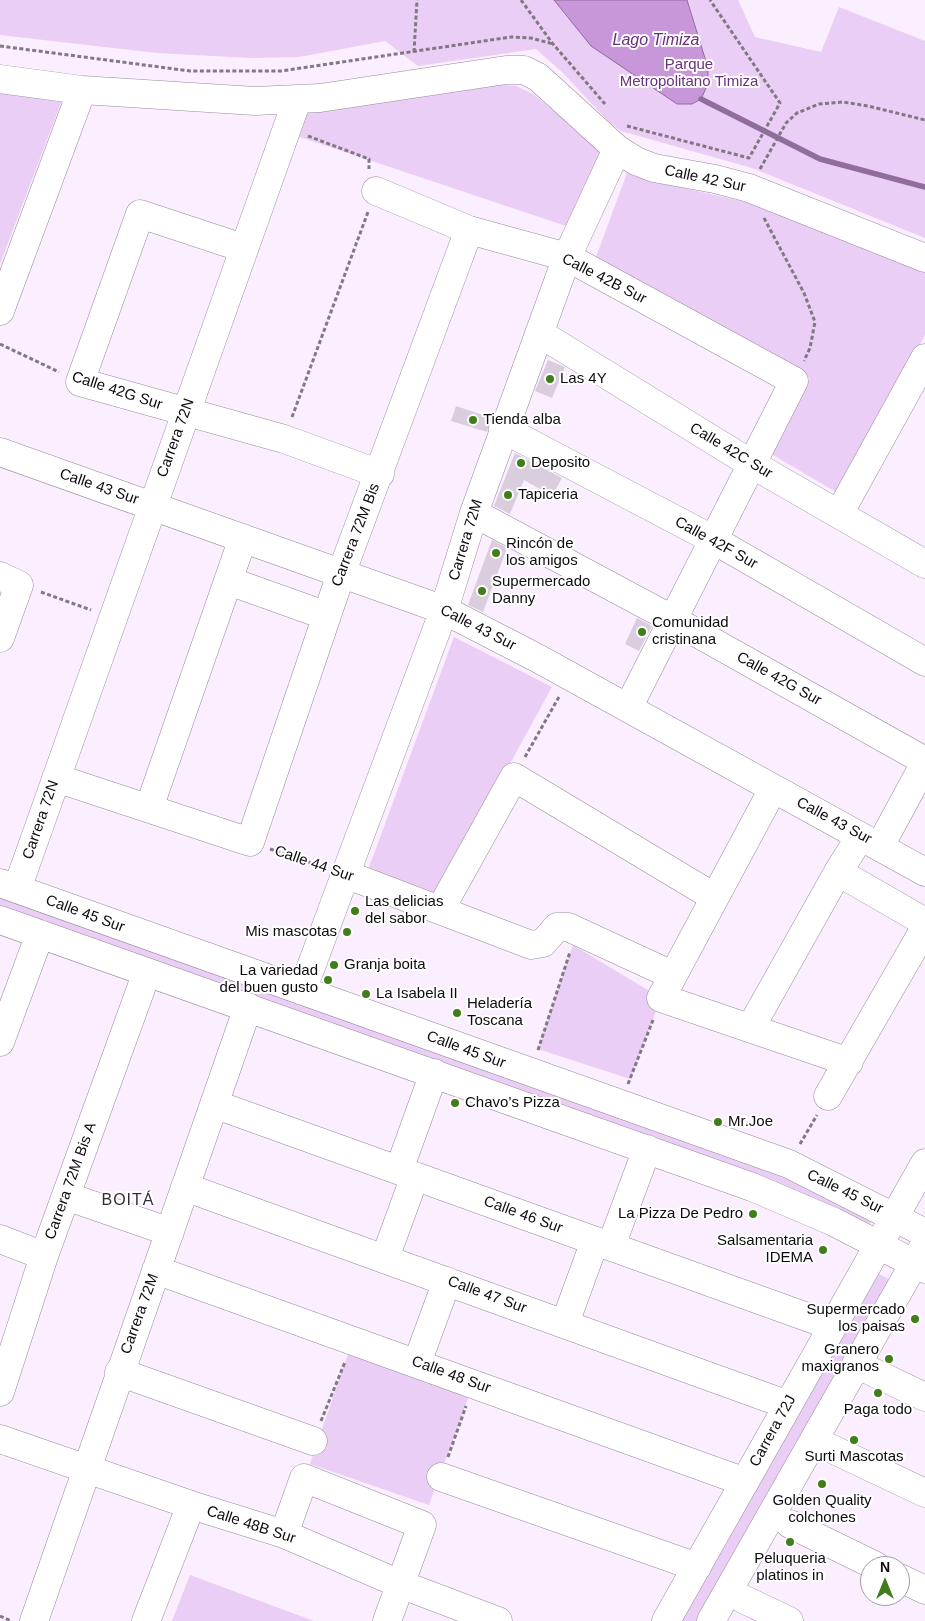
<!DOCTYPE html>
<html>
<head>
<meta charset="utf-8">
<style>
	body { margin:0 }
	#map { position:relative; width:925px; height:1621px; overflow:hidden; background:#faeeff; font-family:Helvetica,sans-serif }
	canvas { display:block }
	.north { position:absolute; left:860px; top:1556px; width:50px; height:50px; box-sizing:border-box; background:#fff; border:1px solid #9f9d9f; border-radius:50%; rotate:0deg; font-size:14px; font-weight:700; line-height:20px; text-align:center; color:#0e0a0f }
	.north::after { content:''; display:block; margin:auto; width:18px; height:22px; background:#407e1b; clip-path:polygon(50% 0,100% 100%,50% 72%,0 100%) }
</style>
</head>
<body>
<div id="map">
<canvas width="925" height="1621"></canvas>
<div class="north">N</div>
</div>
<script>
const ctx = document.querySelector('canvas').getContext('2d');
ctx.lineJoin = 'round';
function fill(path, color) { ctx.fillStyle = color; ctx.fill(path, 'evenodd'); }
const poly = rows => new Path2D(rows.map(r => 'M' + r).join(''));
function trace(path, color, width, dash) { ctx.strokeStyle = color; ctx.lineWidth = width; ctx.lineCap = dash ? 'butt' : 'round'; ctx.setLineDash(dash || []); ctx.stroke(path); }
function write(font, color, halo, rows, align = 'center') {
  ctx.font = font + ' Helvetica,sans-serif'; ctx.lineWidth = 4; ctx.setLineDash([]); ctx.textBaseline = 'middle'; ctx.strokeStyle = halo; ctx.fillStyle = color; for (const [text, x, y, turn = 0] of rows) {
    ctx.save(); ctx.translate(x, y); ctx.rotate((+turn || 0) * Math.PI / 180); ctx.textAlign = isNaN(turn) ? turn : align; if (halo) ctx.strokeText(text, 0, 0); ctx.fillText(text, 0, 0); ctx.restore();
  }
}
fill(poly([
	[0,0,738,0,755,37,821,52,839,7,925,41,925,238,752,168,621,131,608,121,563,73,536,49,418,66,385,41,299,57,250,58,157,53,0,35],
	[492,84,516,86,533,94,602,149,569,227,297,136,306,111],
	[0,94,64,95,0,264],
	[627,173,662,183,763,206,925,272,925,335,841,495,768,452,810,379,596,257],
	[454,637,552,687,438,895,368,870],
	[0,896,756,1167,803,1185,874,1218,868,1226,461,1069,0,907],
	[573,945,661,998,630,1079,538,1049],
	[876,1272,890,1280,698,1621,679,1621],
	[348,1354,469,1396,429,1505,310,1464],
	[190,1575,314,1621,172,1621]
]), '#ebcef6');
const water = poly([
	[554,0,687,0,708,68,708,84,701,99,692,104,677,104,591,46,554,0]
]);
fill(water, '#c797da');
trace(water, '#906d9d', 1);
trace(poly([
	[701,99,820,159,925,187]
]), '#906d9d', 5.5);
fill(poly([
	[548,360,565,367,552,398,535,391],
	[456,406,492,418,487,432,451,421],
	[515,453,562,478,552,496,524,480,510,514,494,506],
	[492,540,507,548,483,612,468,605],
	[637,618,652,626,639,651,625,644]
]), '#d9cdde');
const minor = poly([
	[0,79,82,90,255,101,320,98,506,70,524,70,538,77,617,149,636,161,654,168,715,179,749,188,925,258],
	[376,191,469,230,567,257,794,381,628,708],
	[243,248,140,214,80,382,284,439,380,474],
	[0,311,82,90],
	[539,333,750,463,925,564],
	[503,429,712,539,925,662],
	[0,452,444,610,539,659,925,872],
	[474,513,672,619,925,761],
	[839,514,925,358],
	[0,576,19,585,0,638],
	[229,581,327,616],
	[56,778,250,842,341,574,469,230],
	[773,789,661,998,849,1062],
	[149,808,243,538],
	[880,846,925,763],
	[838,872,925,922],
	[345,874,531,945,543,943,557,927,568,927,672,975],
	[0,883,789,1164,925,1233],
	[17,889,297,100],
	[440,910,514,777,714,897],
	[0,920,752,1187,834,1222,925,1269],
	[302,991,444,610,474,513,567,257,617,149],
	[751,1027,838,872,860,837],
	[0,1042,40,934],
	[828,1096,925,928],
	[214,1104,832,1326],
	[399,1170,434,1073],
	[185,1187,788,1405],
	[66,1196,170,1232],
	[0,1239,44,1256],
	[611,1246,647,1149],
	[385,1258,415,1176],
	[156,1270,745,1482],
	[565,1323,595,1241],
	[417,1363,447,1281],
	[856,1364,925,1397],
	[119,1372,313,1441],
	[0,1392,44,1256,147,972],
	[0,1439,191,1505,284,1534,400,1584,498,1621],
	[830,1448,925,1493],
	[441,1477,697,1567],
	[790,1524,876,1566],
	[284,1534,304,1478,422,1525,387,1621],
	[900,1578,925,1590],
	[743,1599,789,1621],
	[34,1621,248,1007],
	[146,1621,191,1505],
	[666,1621,925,1163],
	[711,1621,923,1248]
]);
trace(minor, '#978c9b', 29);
trace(poly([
	[521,0,553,44,605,104],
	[0,46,190,71,281,71,511,37,531,38,553,44],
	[414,52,417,0],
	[627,126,749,158,780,103,710,0],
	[308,136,369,159,369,169],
	[760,169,786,123,797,113,819,104,843,102,868,106,925,120],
	[764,218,804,293,815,322,810,348,804,361],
	[0,344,59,372],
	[292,417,368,212],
	[41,592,91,610],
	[525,757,560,695],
	[270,849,323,867],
	[538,1050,570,952],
	[628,1084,653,1020],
	[800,1144,817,1115],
	[321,1421,345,1362],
	[448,1457,466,1406],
	[0,1616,11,1621]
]), '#807883', 3, [4, 2.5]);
trace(minor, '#fff', 28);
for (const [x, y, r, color] of [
	[550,379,5,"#407e1b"],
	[473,420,5,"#407e1b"],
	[521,463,5,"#407e1b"],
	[508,495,5,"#407e1b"],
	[496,553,5,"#407e1b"],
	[482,591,5,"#407e1b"],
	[642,632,5,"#407e1b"],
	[355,911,5,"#407e1b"],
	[347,932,5,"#407e1b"],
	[334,965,5,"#407e1b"],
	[328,980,5,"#407e1b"],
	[366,994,5,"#407e1b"],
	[457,1013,5,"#407e1b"],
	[455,1103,5,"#407e1b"],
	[718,1122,5,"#407e1b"],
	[753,1214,5,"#407e1b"],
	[823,1250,5,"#407e1b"],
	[915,1319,5,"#407e1b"],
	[889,1359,5,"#407e1b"],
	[878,1393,5,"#407e1b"],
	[854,1440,5,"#407e1b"],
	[822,1484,5,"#407e1b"],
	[790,1542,5,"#407e1b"]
]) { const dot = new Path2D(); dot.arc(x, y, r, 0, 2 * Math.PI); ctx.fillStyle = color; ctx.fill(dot); trace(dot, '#fff', 2); }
write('15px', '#6b307f', '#fff', [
	["Parque",689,65],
	["Metropolitano Timiza",689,82]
]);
write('15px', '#0e0a0f', '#fff', [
	["Calle 42 Sur",705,179,12],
	["Calle 42B Sur",604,279,27],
	["Calle 42G Sur",117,391,18],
	["Carrera 72N",176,438,-70],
	["Calle 42C Sur",731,451,31],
	["Calle 43 Sur",99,487,19],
	["Carrera 72M Bis",356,535,-69],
	["Carrera 72M",466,540,-73],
	["Calle 42F Sur",716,543,29],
	["Calle 43 Sur",478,628,27],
	["Calle 42G Sur",779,679,29],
	["Carrera 72N",41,820,-71],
	["Calle 43 Sur",834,821,28],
	["Calle 44 Sur",314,864,19],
	["Calle 45 Sur",85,914,20],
	["Calle 45 Sur",466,1050,20],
	["Carrera 72M Bis A",71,1181,-70],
	["Calle 45 Sur",845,1192,26],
	["Calle 46 Sur",523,1215,20],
	["Calle 47 Sur",487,1295,20],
	["Carrera 72M",140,1314,-70],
	["Calle 48 Sur",451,1375,20],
	["Carrera 72J",773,1431,-61],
	["Calle 48B Sur",251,1525,18]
]);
write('15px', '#0e0a0f', '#fff', [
	["Las 4Y",560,379],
	["Tienda alba",483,420],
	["Deposito",531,463],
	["Tapiceria",518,495],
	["Rincón de",506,544],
	["los amigos",506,561],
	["Supermercado",492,582],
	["Danny",492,599],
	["Comunidad",652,623],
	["cristinana",652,640],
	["Las delicias",365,902],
	["del sabor",365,919],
	["Mis mascotas",337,932,"right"],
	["Granja boita",344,965],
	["La variedad",318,971,"right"],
	["del buen gusto",318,988,"right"],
	["La Isabela II",376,994],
	["Heladería",467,1004],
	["Toscana",467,1021],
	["Chavo’s Pizza",465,1103],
	["Mr.Joe",728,1122],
	["La Pizza De Pedro",743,1214,"right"],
	["Salsamentaria",813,1241,"right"],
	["IDEMA",813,1258,"right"],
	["Supermercado",905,1310,"right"],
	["los paisas",905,1327,"right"],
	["Granero",879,1350,"right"],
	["maxigranos",879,1367,"right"],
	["Paga todo",878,1410,"center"],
	["Surti Mascotas",854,1457,"center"],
	["Golden Quality",822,1501,"center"],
	["colchones",822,1518,"center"],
	["Peluqueria",790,1559,"center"],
	["platinos in",790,1576,"center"]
], 'left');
write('italic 16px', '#672c7b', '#fff', [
	["Lago Timiza",656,41]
]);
ctx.letterSpacing = '1px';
write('16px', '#352b38', '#fff', [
	["BOITÁ",128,1201]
]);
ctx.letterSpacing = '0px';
</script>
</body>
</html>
